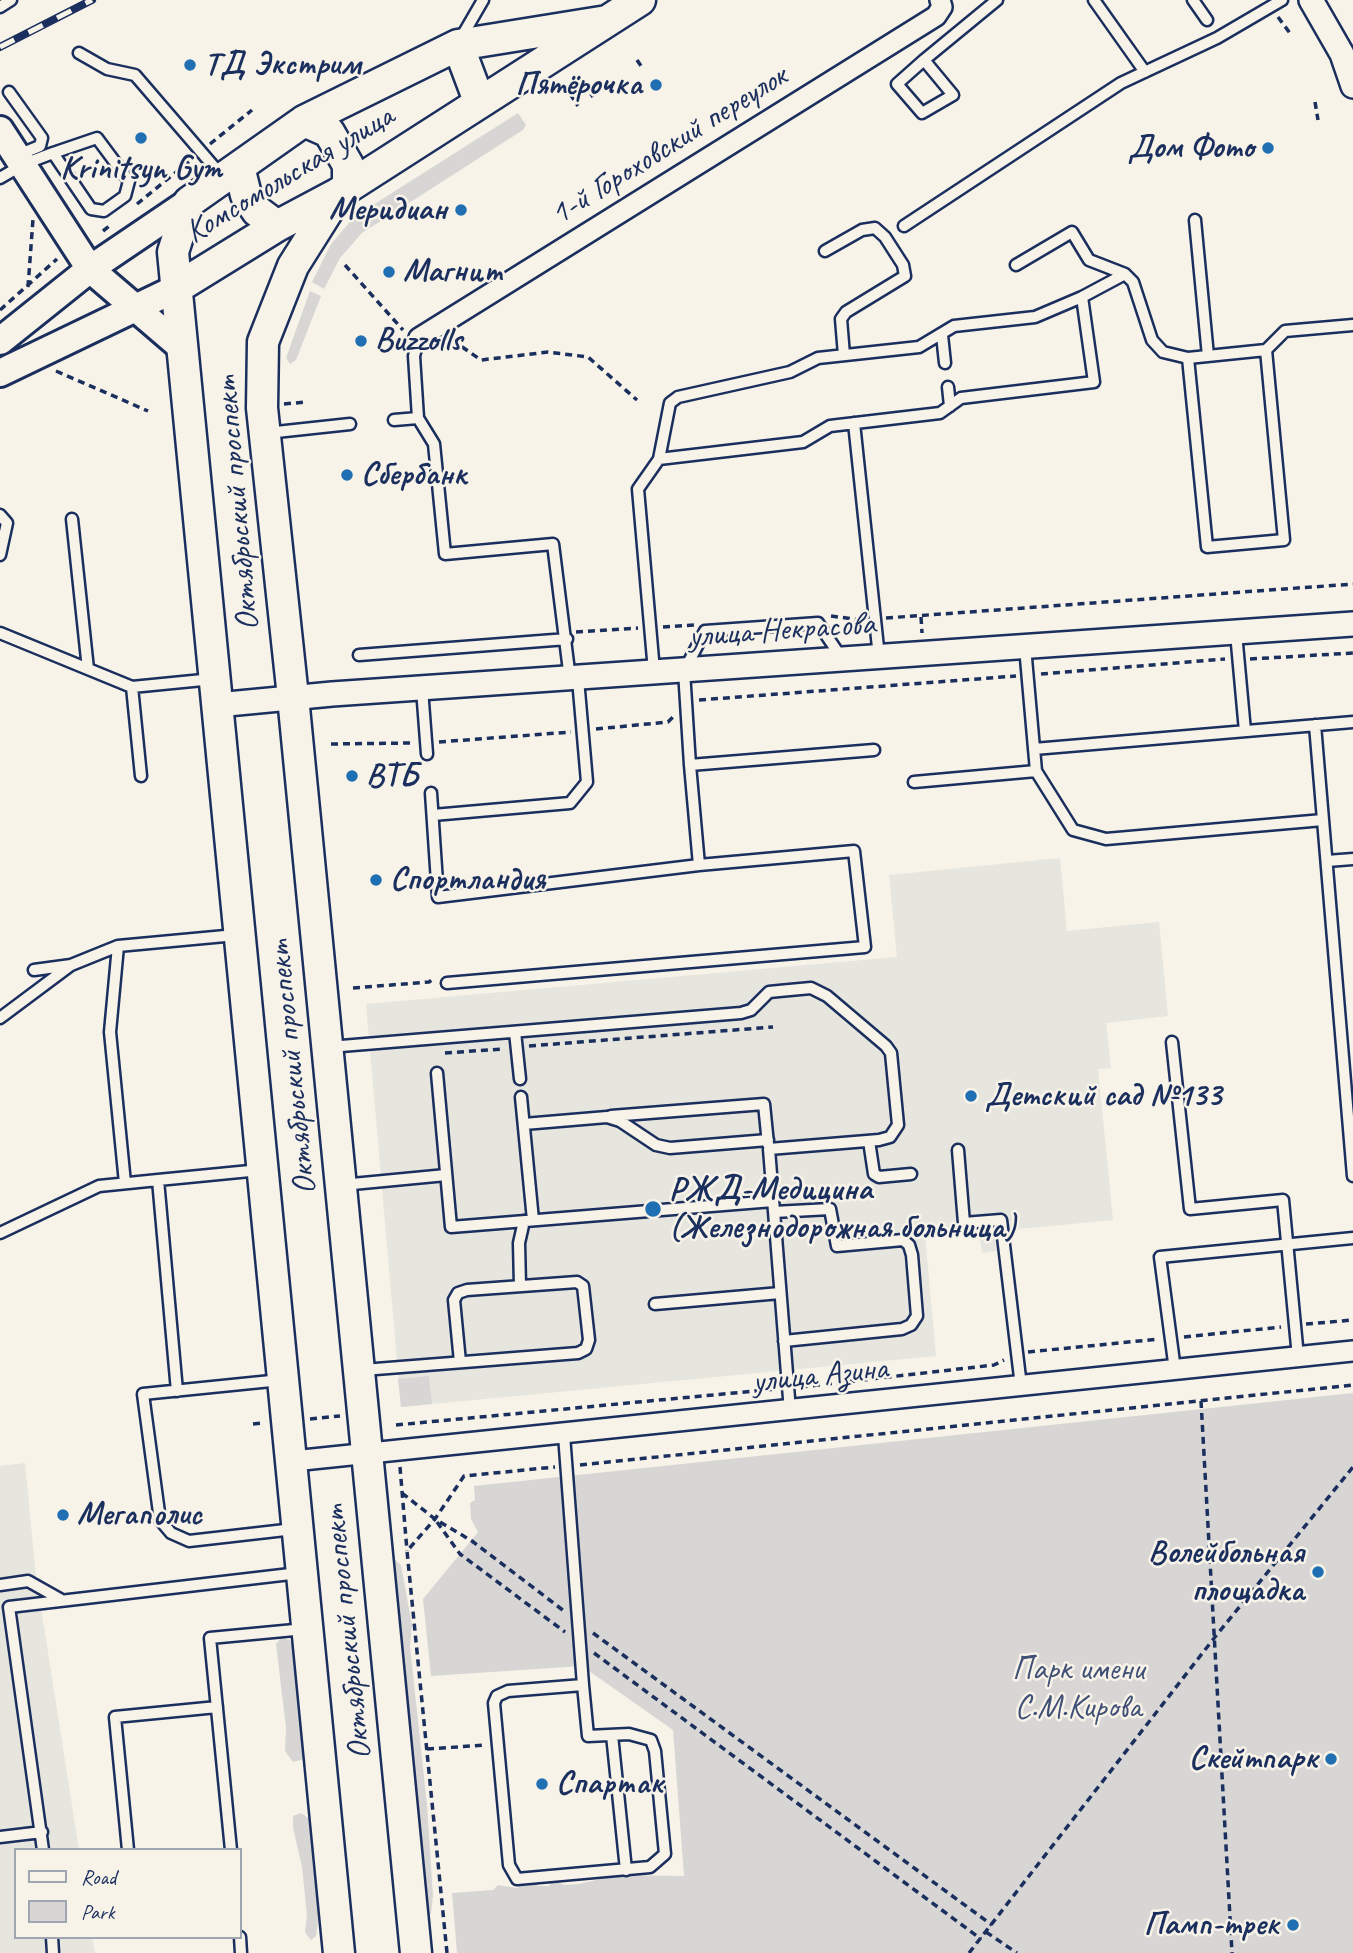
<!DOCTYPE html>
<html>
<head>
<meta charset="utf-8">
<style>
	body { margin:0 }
	#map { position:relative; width:1353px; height:1953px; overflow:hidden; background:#f7f3e8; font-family:Caveat,sans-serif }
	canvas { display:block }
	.legend { position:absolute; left:14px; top:1848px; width:228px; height:91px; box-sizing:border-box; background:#f7f3e8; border:2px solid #9fa5b1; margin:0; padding:9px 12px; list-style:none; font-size:21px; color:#1b2f5e }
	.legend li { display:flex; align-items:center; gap:14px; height:35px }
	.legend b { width:35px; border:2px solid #9fa5b1 }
</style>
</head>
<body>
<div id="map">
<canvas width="1353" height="1953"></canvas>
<ul class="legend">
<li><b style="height:9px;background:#f7f3e8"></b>Road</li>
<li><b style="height:19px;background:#d7d6d4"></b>Park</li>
</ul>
</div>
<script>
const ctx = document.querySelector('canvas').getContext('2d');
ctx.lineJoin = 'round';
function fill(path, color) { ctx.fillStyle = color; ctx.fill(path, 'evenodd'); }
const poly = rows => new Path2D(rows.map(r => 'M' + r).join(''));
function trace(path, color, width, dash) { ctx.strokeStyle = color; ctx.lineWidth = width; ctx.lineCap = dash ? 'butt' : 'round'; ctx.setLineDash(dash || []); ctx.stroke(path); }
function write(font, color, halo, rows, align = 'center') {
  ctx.font = font + ' Caveat,sans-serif'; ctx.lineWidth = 5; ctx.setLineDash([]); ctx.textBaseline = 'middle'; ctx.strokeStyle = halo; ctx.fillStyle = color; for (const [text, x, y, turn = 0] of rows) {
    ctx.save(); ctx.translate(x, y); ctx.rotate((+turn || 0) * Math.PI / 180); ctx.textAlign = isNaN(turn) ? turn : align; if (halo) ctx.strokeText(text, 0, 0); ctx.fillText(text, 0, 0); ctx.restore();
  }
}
fill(poly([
	[1060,858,1067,931,1159,922,1168,1016,1106,1023,1111,1068,1098,1069,1113,1220,1009,1230,1011,1250,998,1251,982,1253,979,1231,925,1236,936,1356,401,1407,366,1004,897,957,889,875],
	[25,1463,36,1576,79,1850,16,1850,16,1937,92,1937,95,1953,0,1953,0,1466]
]), '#e6e5de');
fill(poly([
	[518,113,526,125,523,130,362,233,340,258,324,289,312,282,331,244,354,217],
	[310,291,321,296,296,360,290,364,286,358],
	[429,1376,432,1404,401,1407,398,1379],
	[1353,1393,1353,1953,457,1953,452,1893,493,1890,498,1885,517,1888,527,1881,536,1882,538,1886,549,1886,553,1880,564,1885,579,1884,618,1875,684,1876,673,1730,582,1666,431,1676,423,1599,478,1532,471,1519,470,1503,475,1500,474,1486],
	[391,1556,401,1565,412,1625,410,1646,427,1805,433,1896,431,1914,425,1917],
	[281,1638,290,1640,293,1648,306,1741,304,1759,293,1762,285,1751,286,1728,276,1644],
	[301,1813,312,1820,315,1844,319,1915,316,1936,311,1940,305,1932,307,1915,302,1867,293,1828,293,1816]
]), '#d7d6d4');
const service = poly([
	[1094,0,1145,72],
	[1193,0,1207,20],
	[0,7,11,0],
	[461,38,483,0],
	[79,53,107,69,135,75,221,175],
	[924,60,953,95,922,113,897,84,924,60,997,0],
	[9,92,42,138,40,146,18,155],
	[0,178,24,164,53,153,97,138,129,181,125,196,104,211,91,209,53,153],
	[1195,220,1208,356],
	[904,226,1121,83,1217,38,1282,0],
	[825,251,862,230,875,228,885,237,903,265,905,276,846,312,841,319,844,355],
	[1016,265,1072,232,1089,260,1125,274,1133,282,1152,340,1163,352,1188,358],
	[942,335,945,363],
	[419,338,414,356,418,418,434,444,445,554,553,544,570,679],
	[1266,350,1284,540,1207,547,1188,358,1266,350,1285,331,1353,325],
	[948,387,950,406],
	[394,420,418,418],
	[854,423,879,657],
	[267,433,350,424],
	[659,459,670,403,678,397,790,372,818,358,919,347,954,326,1035,317,1082,297],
	[0,515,7,523,0,555],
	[72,519,88,669],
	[0,633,132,687,213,679],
	[1236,633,1245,731],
	[359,655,567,639],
	[841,657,818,623,705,631,684,671,690,765,874,750],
	[654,671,638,489,659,459,803,442,830,426,940,413,961,398,1094,382,1082,297,1125,274],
	[132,687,141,776],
	[422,689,427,754],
	[1315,725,1353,1176],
	[1034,749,1353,722],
	[1036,771,1073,830,1106,839,1323,820],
	[914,782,1036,771,1025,647],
	[431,793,438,897,699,865],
	[433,815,570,803,587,782,578,679],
	[1327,861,1353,859],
	[118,946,110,1032,125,1183],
	[34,970,71,965],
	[447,983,865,947,854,851,699,865,690,765],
	[0,1018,71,965,118,946,236,935],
	[515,1032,520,1079],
	[1172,1042,1190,1209,1283,1200,1298,1357],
	[329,1047,741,1013,751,1010,769,992,779,991,811,988,827,996,886,1046,891,1053,898,1125,890,1137,879,1140,769,1149,790,1411],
	[437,1073,451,1227,773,1201],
	[521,1097,533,1220],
	[611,1116,764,1104,768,1144],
	[524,1124,607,1117,620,1121,656,1145,670,1148,768,1140],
	[869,1141,874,1174,879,1177,911,1174],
	[958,1150,964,1223,1001,1220,1021,1386],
	[342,1185,446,1175],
	[774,1212,830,1209,837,1246,903,1240,909,1245,912,1255,917,1316,911,1325,902,1329,784,1341],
	[0,1233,99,1186,158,1180],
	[520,1286,519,1243,524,1221],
	[655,1304,780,1293],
	[363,1370,578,1353,586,1349,589,1340,583,1286,577,1282,467,1290,458,1293,454,1300,460,1362],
	[1175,1370,1160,1257,1353,1238],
	[281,1380,143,1394,160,1520,171,1533,189,1541,294,1529],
	[177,1391,158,1180,260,1170],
	[564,1435,583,1685,508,1691,497,1696,494,1703,509,1865,517,1879,650,1867,665,1854,655,1751,651,1740,629,1734,588,1736,583,1685],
	[0,1585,28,1581,60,1599],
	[612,1735,626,1870],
	[0,1837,42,1832],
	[43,1850,9,1607,299,1573],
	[128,1850,115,1717,217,1707],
	[231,1850,210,1638,305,1629],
	[52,1937,53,1953],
	[240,1937,241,1953]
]);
const minor = poly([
	[419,338,936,16,942,7,940,0],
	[293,1461,1353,1351]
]);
const tertiary = poly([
	[1311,0,1342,54,1353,86],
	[217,705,332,694,1353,624]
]);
const secondary = poly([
	[0,130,90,269,181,347],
	[0,341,90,269,189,202],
	[0,373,175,289]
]);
const primary = poly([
	[458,45,479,101],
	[304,121,329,132,348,165,348,187],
	[239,167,246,195,257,211,277,226],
	[339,193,293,266,263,342,262,408,293,697,416,1953],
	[175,289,277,226,339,193,640,0],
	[339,1953,173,252,189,202,304,121,458,45,607,21]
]);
trace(service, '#1b2f5e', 15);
trace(minor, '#1b2f5e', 24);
trace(tertiary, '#1b2f5e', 28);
trace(secondary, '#1b2f5e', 32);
trace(primary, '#1b2f5e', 35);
trace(poly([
	[1278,17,1292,36],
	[637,60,641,66],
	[584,84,593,97],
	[570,94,578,106],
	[1315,102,1318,120],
	[210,144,252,110],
	[137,204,191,160],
	[103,231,112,224],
	[345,265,403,330],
	[28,287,33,219],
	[0,310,57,259],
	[452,340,481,360,548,352,588,357,637,400],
	[56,371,148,411],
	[284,404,306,402],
	[831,616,861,620],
	[921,617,922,633],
	[886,618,1353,584],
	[663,627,694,625],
	[576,632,638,628],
	[1250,659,1353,653],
	[1041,674,1225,659],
	[699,700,1016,676],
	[596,729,668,722,673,717],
	[439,742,571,732],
	[331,744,413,743],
	[353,988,429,982,433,979],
	[529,1046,773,1027],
	[445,1053,503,1049],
	[1306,1324,1353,1320],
	[1184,1337,1281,1327],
	[1028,1352,1159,1339],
	[801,1387,994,1365,1004,1360],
	[1201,1401,1232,1953],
	[310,1419,340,1416],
	[253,1424,263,1423],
	[396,1425,776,1389],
	[580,1465,1353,1385],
	[400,1467,407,1551],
	[402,1493,435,1519,472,1541,564,1611],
	[437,1522,460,1554,565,1632],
	[593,1633,992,1925],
	[594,1653,981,1939],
	[427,1749,486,1745],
	[986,1932,1017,1953],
	[447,1953,407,1551,435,1519,464,1476,555,1467],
	[969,1953,1215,1637,1353,1467]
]), '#1b2f5e', 3.5, [7, 5]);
trace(service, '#f7f3e8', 10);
trace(minor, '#f7f3e8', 19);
trace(tertiary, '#f7f3e8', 23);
trace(secondary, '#f7f3e8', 26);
trace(primary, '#f7f3e8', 30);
const rail = poly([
	[0,47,92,0]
]);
trace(rail, '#1b2f5e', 8);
trace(rail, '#f7f3e8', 5, [16]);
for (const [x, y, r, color] of [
	[190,65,7,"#1f6fb2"],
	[656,85,7,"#1f6fb2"],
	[141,138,7,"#1f6fb2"],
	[1268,148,7,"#1f6fb2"],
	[461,210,7,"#1f6fb2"],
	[389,272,7,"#1f6fb2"],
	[361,341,7,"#1f6fb2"],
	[347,475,7,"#1f6fb2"],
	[352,776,7,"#1f6fb2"],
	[376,880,7,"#1f6fb2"],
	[971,1096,7,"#1f6fb2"],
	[653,1209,9,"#1f6fb2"],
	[63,1515,7,"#1f6fb2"],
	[1318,1572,7,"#1f6fb2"],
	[1331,1759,7,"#1f6fb2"],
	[542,1784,7,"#1f6fb2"],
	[1293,1925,7,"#1f6fb2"]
]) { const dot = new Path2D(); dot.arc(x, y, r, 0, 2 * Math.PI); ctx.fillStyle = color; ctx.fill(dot); trace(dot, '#f7f3e8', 2.5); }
write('bold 33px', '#1b2f5e', '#f7f3e8', [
	["ТД Экстрим",204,65],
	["Пятёрочка",642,85,"right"],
	["Дом Фото",1254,148,"right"],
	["Krinitsyn Gym",141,169,"center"],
	["Меридиан",447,210,"right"],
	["Магнит",403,272],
	["Buzzolls",375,341],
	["Сбербанк",361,475],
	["ВТБ",366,776],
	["Спортландия",390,880],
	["Детский сад №133",985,1096],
	["РЖД-Медицина",669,1190],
	["(Железнодорожная больница)",669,1228],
	["Мегаполис",77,1515],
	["Волейбольная",1304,1553,"right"],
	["площадка",1304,1591,"right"],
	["Скейтпарк",1317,1759,"right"],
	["Спартак",556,1784],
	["Памп-трек",1279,1925,"right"]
], 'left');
write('33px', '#1b2f5e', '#f7f3e8', [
	["1-й Гороховский переулок",669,146,-32],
	["Комсомольская улица",290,175,-31],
	["Октябрьский проспект",238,503,-95],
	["улица Некрасова",782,631,-4],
	["Октябрьский проспект",293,1067,-96],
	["улица Азина",820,1376,-6],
	["Октябрьский проспект",348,1632,-96]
]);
write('33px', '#415076', '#f7f3e8', [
	["Парк имени",1078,1670],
	["С.М.Кирова",1078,1708]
]);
</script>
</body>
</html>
